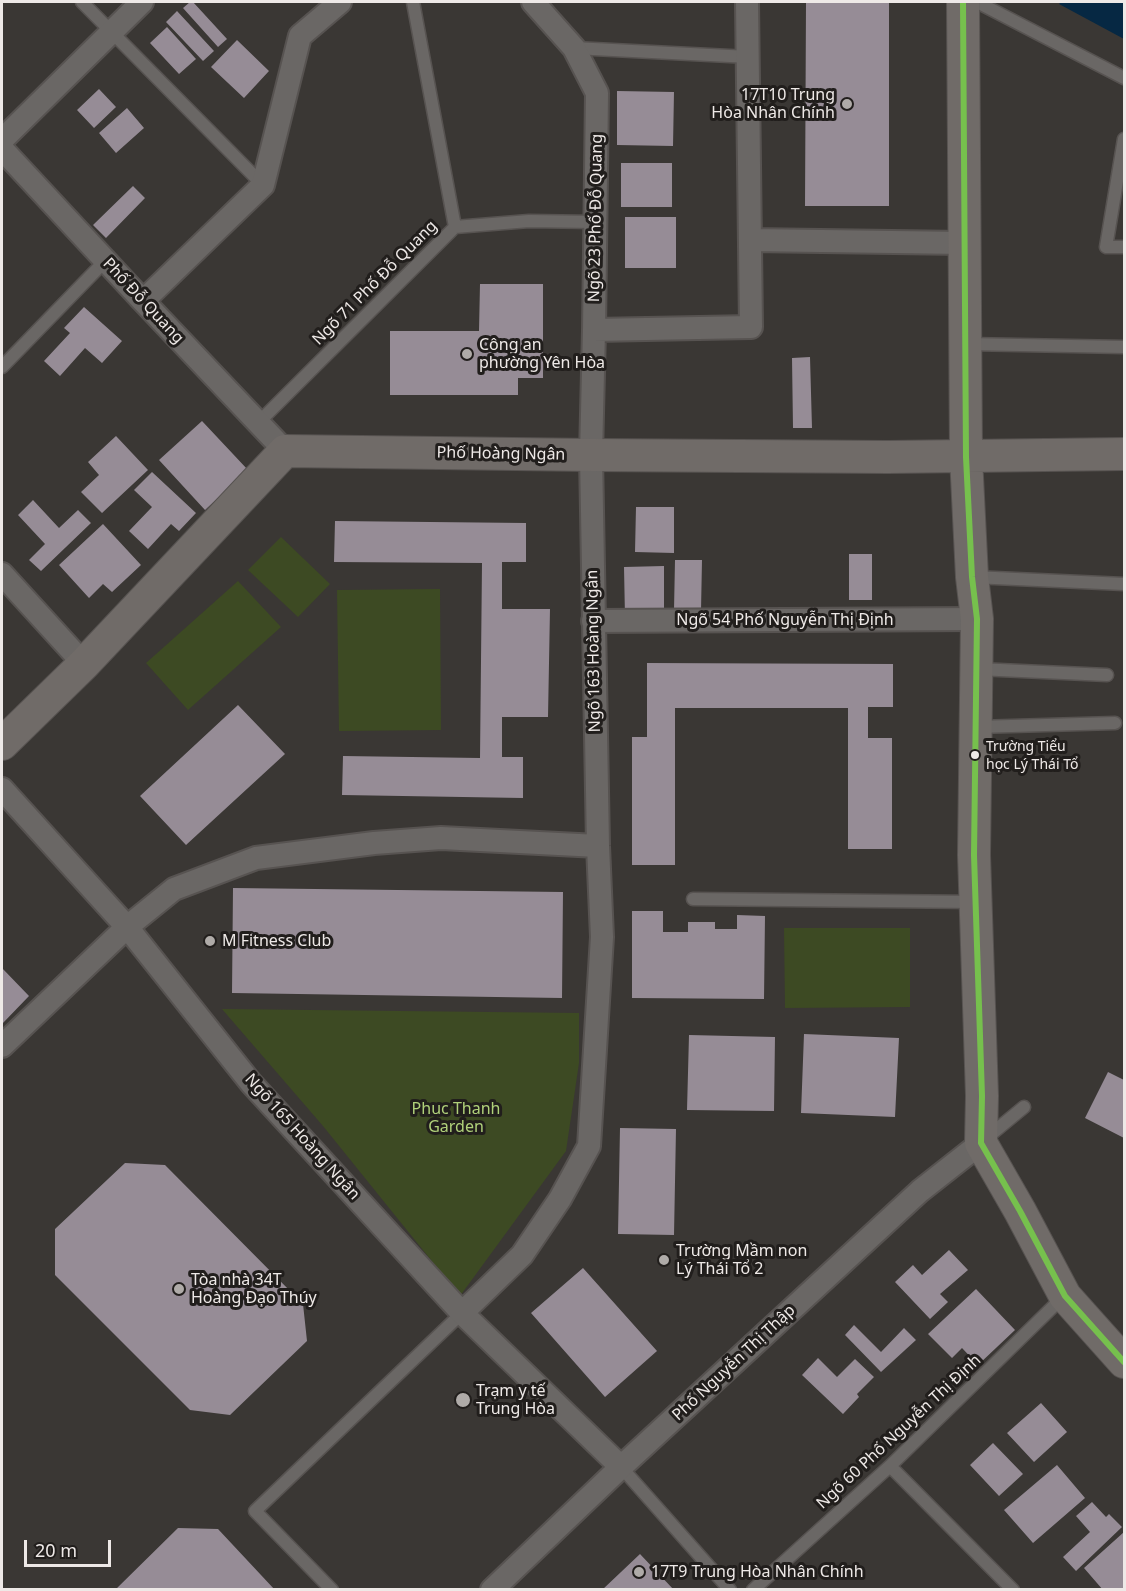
<!DOCTYPE html>
<html>
<head>
<meta charset="utf-8">
<style>
	body { margin:0 }
	#map { position:relative; width:1126px; height:1591px; overflow:hidden; background:#3a3734; font-family:"Noto Sans",sans-serif }
	canvas { display:block }
	.frame { position:absolute; inset:0; border:3px solid #eee9e7; pointer-events:none }
	.scale { position:absolute; left:24px; top:1540px; width:87px; height:27px; box-sizing:border-box; border:3px solid #eee9e7; border-top:0; padding-left:8px; font-size:18px; line-height:21px; white-space:nowrap; color:#eee9e7; -webkit-text-stroke:4px #211e1c; paint-order:stroke }
</style>
</head>
<body>
<div id="map">
<canvas width="1126" height="1591"></canvas>
<div class="frame"></div>
<div class="scale">20 m</div>
</div>
<script>
const ctx = document.querySelector('canvas').getContext('2d');
ctx.lineJoin = 'round';
function fill(path, color) { ctx.fillStyle = color; ctx.fill(path, 'evenodd'); }
const poly = rows => new Path2D(rows.map(r => 'M' + r).join(''));
function trace(path, color, width, dash) { ctx.strokeStyle = color; ctx.lineWidth = width; ctx.lineCap = dash ? 'butt' : 'round'; ctx.setLineDash(dash || []); ctx.stroke(path); }
function write(font, color, halo, rows, align = 'center') {
  ctx.font = font + ' "Noto Sans",sans-serif'; ctx.lineWidth = 6; ctx.setLineDash([]); ctx.textBaseline = 'middle'; ctx.strokeStyle = halo; ctx.fillStyle = color; for (const [text, x, y, turn = 0] of rows) {
    ctx.save(); ctx.translate(x, y); ctx.rotate((+turn || 0) * Math.PI / 180); ctx.textAlign = isNaN(turn) ? turn : align; if (halo) ctx.strokeText(text, 0, 0); ctx.fillText(text, 0, 0); ctx.restore();
  }
}
fill(poly([
	[281,537,330,584,298,617,248,570],
	[238,581,281,627,188,710,146,663],
	[440,589,441,730,339,731,337,590],
	[784,928,910,928,910,1007,785,1008],
	[222,1009,579,1013,579,1063,566,1151,460,1296,323,1126]
]), '#3d4a23');
fill(poly([
	[1061,2,1124,2,1124,39,1059,4]
]), '#062843');
fill(poly([
	[190,2,193,2,227,39,218,47,183,8],
	[806,2,889,2,889,206,805,206],
	[177,11,214,51,203,61,166,22],
	[167,27,196,59,179,74,150,43],
	[237,40,269,71,244,98,211,67],
	[99,89,116,107,94,128,77,110],
	[617,91,674,92,673,146,617,145],
	[127,108,144,128,116,153,99,133],
	[621,163,672,163,672,207,621,207],
	[133,186,145,198,106,238,93,225],
	[625,217,676,217,676,268,625,268],
	[480,284,543,284,543,378,518,378,518,395,390,395,390,331,479,331],
	[84,307,122,341,102,363,85,348,60,376,44,361,70,333,64,328],
	[810,357,812,428,793,428,792,358],
	[202,421,248,470,205,510,159,460],
	[116,436,148,470,102,513,81,492,99,475,88,462],
	[152,472,196,513,179,531,171,524,148,549,129,531,152,507,134,490],
	[33,500,59,528,78,510,91,523,41,571,29,560,45,544,18,515],
	[636,507,674,507,674,553,635,552],
	[335,521,526,523,526,562,502,562,502,609,550,609,548,717,502,717,502,757,523,757,523,798,342,795,343,756,480,758,482,563,334,562],
	[103,524,141,565,112,592,103,584,89,598,59,565],
	[849,554,872,554,872,600,849,600],
	[675,560,702,560,701,611,674,610],
	[664,566,664,617,625,618,624,567],
	[647,663,893,664,893,707,868,707,868,738,892,738,892,849,848,849,848,708,675,708,675,865,632,865,632,737,647,737],
	[238,705,285,754,186,845,140,796],
	[233,888,563,892,562,998,232,993],
	[632,911,663,911,663,932,688,932,688,922,715,922,715,929,737,929,737,915,765,916,764,999,632,998],
	[2,968,29,996,2,1024],
	[804,1034,899,1038,895,1117,801,1113],
	[689,1035,775,1037,774,1111,687,1110],
	[1108,1072,1124,1080,1124,1138,1085,1118],
	[620,1128,676,1129,674,1235,618,1234],
	[125,1163,165,1165,303,1304,307,1341,230,1415,190,1410,55,1275,55,1229],
	[949,1250,968,1270,940,1294,948,1302,930,1319,895,1282,913,1265,922,1275],
	[583,1268,657,1351,605,1397,531,1313],
	[976,1289,1015,1330,978,1365,962,1348,952,1358,928,1334],
	[854,1325,881,1352,904,1328,916,1340,881,1372,845,1335],
	[818,1358,837,1377,855,1359,874,1377,857,1394,859,1397,843,1414,802,1375],
	[1041,1403,1067,1432,1034,1462,1007,1433],
	[993,1443,1023,1474,999,1496,970,1465],
	[1057,1465,1085,1498,1033,1543,1004,1510],
	[1092,1502,1106,1517,1109,1514,1122,1527,1076,1571,1063,1557,1090,1532,1076,1516],
	[178,1528,218,1529,275,1590,115,1590],
	[1124,1532,1124,1590,1103,1590,1084,1568],
	[640,1554,674,1590,602,1590]
]), '#968c96');
const lane = poly([
	[82,2,263,185],
	[977,2,1124,78],
	[574,48,749,57],
	[1124,139,1106,247,1124,247],
	[455,227,529,221,595,222],
	[967,344,1124,347],
	[2,367,106,260],
	[258,423,455,227,413,2],
	[973,577,1124,584],
	[978,669,1107,675],
	[977,727,1115,723],
	[693,899,975,902],
	[984,1140,1024,1107],
	[890,1466,1013,1590],
	[621,1467,730,1590],
	[332,1590,255,1511,462,1313],
	[753,1590,890,1466,1064,1296]
]);
const street = poly([
	[2,140,142,2],
	[2,149,143,301,285,451],
	[750,240,964,243],
	[143,301,263,185,300,36,340,2],
	[594,330,751,327,747,2],
	[2,574,84,664],
	[593,621,977,619],
	[2,789,127,927,251,1083,462,1313,621,1467],
	[2,1046,127,927,174,889,256,858,374,843,441,838,598,846],
	[462,1313,522,1255,560,1199,589,1146,602,937,598,846,591,455,594,330,597,93,574,48,533,2],
	[492,1590,621,1467,920,1191,981,1143]
]);
const secondary = poly([
	[963,2,966,457,972,577,977,619,974,855,982,1096,981,1143,1020,1211,1065,1296,1124,1362],
	[2,744,84,664,285,451,591,455,888,457,1124,454]
]);
trace(lane, '#575351', 15);
trace(street, '#575351', 26);
trace(secondary, '#575351', 34);
trace(lane, '#6a6765', 12);
trace(street, '#6a6765', 22);
trace(secondary, '#706b68', 32);
trace(poly([
	[963,2,966,457,972,577,977,619,974,855,982,1096,981,1143,1020,1211,1065,1296,1124,1362]
]), '#76c04d', 6);
for (const [x, y, r, color] of [
	[847,104,6,"#afaba8"],
	[467,354,6,"#afaba8"],
	[975,755,5,"#eee9e7"],
	[210,941,6,"#afaba8"],
	[664,1260,6,"#afaba8"],
	[179,1289,6,"#afaba8"],
	[463,1400,8,"#afaba8"],
	[639,1572,6,"#afaba8"]
]) { const dot = new Path2D(); dot.arc(x, y, r, 0, 2 * Math.PI); ctx.fillStyle = color; ctx.fill(dot); trace(dot, '#211e1c', 2); }
write('14px', '#eee9e7', '#211e1c', [
	["Trường Tiểu",986,747],
	["học Lý Thái Tổ",986,765]
], 'left');
write('16px', '#eee9e7', '#211e1c', [
	["17T10 Trung",835,95,"right"],
	["Hòa Nhân Chính",835,113,"right"],
	["Công an",479,345],
	["phường Yên Hòa",479,363],
	["M Fitness Club",222,941],
	["Trường Mầm non",676,1251],
	["Lý Thái Tổ 2",676,1269],
	["Tòa nhà 34T",191,1280],
	["Hoàng Đạo Thúy",191,1298],
	["Trạm y tế",476,1391],
	["Trung Hòa",476,1409],
	["17T9 Trung Hòa Nhân Chính",651,1572]
], 'left');
write('16px', '#eee9e7', '#211e1c', [
	["Ngõ 23 Phố Đỗ Quang",596,218,-89],
	["Ngõ 71 Phố Đỗ Quang",375,283,-45],
	["Phố Đỗ Quang",143,301,47],
	["Phố Hoàng Ngân",501,454,1],
	["Ngõ 54 Phố Nguyễn Thị Định",785,620],
	["Ngõ 163 Hoàng Ngân",594,651,-91],
	["Ngõ 165 Hoàng Ngân",302,1137,48],
	["Phố Nguyễn Thị Thập",734,1363,-43],
	["Ngõ 60 Phố Nguyễn Thị Định",899,1432,-43]
]);
write('16px', '#b0d17a', '#211e1c', [
	["Phuc Thanh",456,1109],
	["Garden",456,1127]
]);
</script>
</body>
</html>
